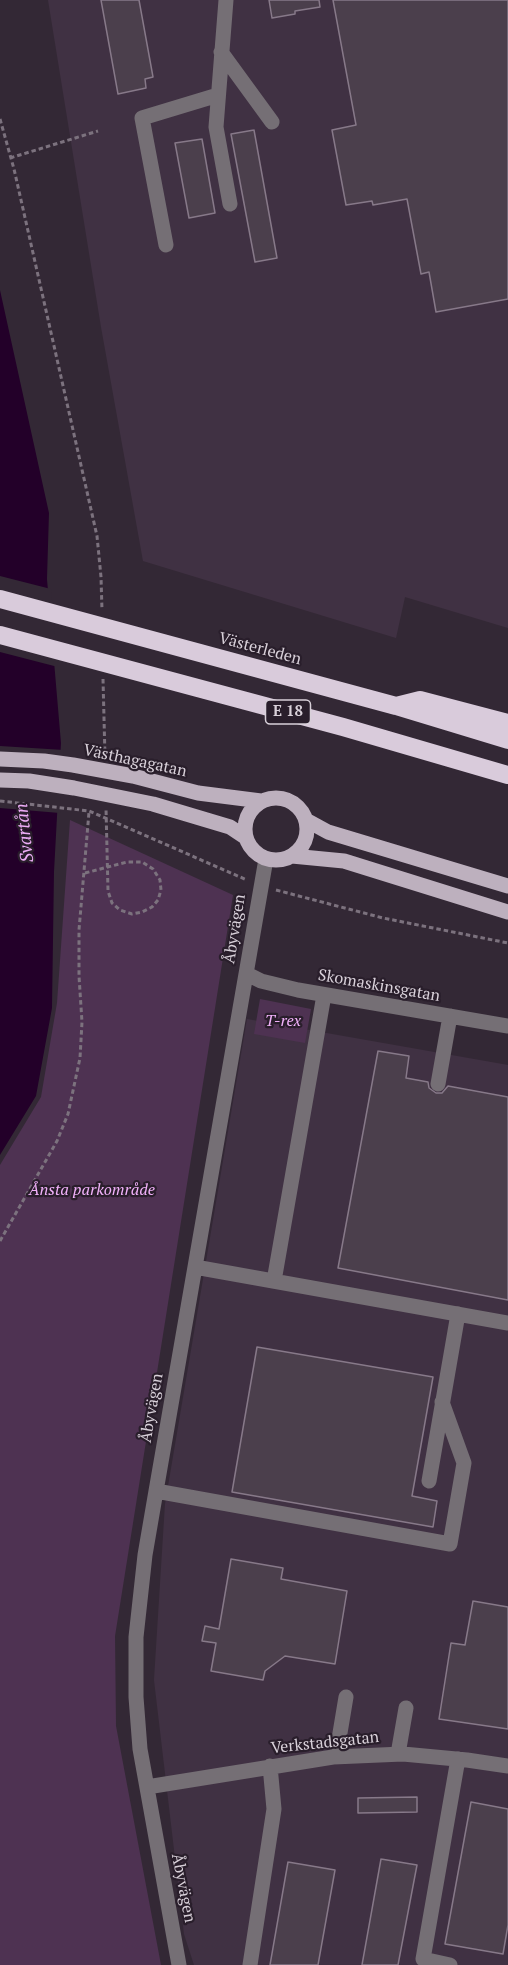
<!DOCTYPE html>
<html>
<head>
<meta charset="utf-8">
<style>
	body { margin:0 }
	canvas { display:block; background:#332835 }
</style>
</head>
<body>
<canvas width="508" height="1965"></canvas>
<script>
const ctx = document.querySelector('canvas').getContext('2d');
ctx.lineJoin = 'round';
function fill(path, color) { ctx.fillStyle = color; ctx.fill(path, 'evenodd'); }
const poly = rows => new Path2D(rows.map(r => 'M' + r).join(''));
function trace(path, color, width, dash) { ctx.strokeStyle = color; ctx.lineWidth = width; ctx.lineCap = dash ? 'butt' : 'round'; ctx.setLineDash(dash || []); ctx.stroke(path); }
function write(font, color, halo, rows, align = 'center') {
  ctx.font = font + ' "PT Serif",serif'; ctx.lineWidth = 4.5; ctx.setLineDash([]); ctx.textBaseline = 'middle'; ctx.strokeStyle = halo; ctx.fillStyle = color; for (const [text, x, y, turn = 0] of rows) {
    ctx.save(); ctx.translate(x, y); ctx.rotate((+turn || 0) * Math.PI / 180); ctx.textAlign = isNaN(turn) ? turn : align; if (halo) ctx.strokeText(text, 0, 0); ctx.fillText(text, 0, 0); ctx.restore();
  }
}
fill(poly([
	[48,0,508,0,508,628,405,597,396,638,143,561,101,327],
	[247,1019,508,1065,508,1965,194,1965,184,1934,154,1680,165,1504]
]), '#403143');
fill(poly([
	[70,820,233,895,115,1636,116,1726,161,1965,0,1965,0,1165,41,1097,57,1003],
	[260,999,311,1009,305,1043,254,1034]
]), '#4e3252');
fill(poly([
	[0,290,49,513,47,579,61,743,54,872,52,1008,36,1096,0,1155]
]), '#230029');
fill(poly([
	[0,576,51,589,58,667,0,652],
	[0,746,64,750,60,813,0,808]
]), '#332835');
const building = poly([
	[101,0,139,0,153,77,145,79,146,88,118,94,101,0],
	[269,0,319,0,320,7,295,11,295,14,272,18,269,0],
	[333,0,508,0,508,299,436,312,429,272,421,274,407,199,373,205,372,201,346,205,332,130,356,125,333,0],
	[254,130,277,258,255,262,231,134,254,130],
	[202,139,215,213,189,218,175,143,202,139],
	[378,1051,409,1056,406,1078,428,1082,429,1088,436,1093,442,1093,448,1086,508,1097,508,1300,338,1268,378,1051],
	[257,1347,433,1377,412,1496,437,1501,433,1527,232,1492,257,1347],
	[231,1559,283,1568,281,1579,347,1591,335,1664,285,1656,265,1671,263,1680,211,1671,216,1643,202,1641,205,1626,219,1629,231,1559],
	[473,1601,508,1607,508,1729,439,1719,451,1643,465,1645,473,1601],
	[417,1797,417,1812,358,1813,358,1798,417,1797],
	[471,1802,508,1809,508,1925,503,1954,445,1944,471,1802],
	[381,1859,417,1865,398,1965,362,1965,381,1859],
	[288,1862,335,1870,318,1965,270,1965,288,1862]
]);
fill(building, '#4b3f4c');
trace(building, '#877989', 1.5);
trace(poly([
	[0,119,14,169,97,536,101,577,102,610],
	[10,158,98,131],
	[103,679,105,757],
	[0,801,89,811,247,880],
	[85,873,127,862,142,862,153,869,160,880,161,890,158,900,152,907,142,912,132,914,120,910,112,903,108,891,106,808],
	[276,890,383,918,508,943],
	[0,1241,57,1141,68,1114,80,1058,82,1022,79,976,79,930,89,812]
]), '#7c727e', 3, [4.5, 3]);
trace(poly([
	[226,0,216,127,230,204],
	[221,52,272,122],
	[166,245,142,118,218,95],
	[247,974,261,981,298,990,508,1026],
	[438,1084,450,1016],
	[195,1267,508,1323],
	[274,1281,324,995],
	[429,1481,458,1314],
	[156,1491,450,1544,464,1463,442,1402],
	[398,1754,406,1708],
	[336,1757,346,1697],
	[147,1787,333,1757,403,1754,467,1760,508,1766],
	[179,1965,140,1749,136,1697,136,1637,145,1555,156,1491,266,859],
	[250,1965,274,1809,270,1766],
	[450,1965,423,1959,458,1759]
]), '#756f75', 15);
trace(poly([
	[0,759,44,761,73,765,133,776,198,793,261,801],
	[0,780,29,781,74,788,153,804,230,827,245,837],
	'245 829a31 31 0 1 1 62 0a31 31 0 1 1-62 0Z',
	[306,820,328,832,508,886],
	[292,856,344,861,508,912]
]), '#bdb0be', 15);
trace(poly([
	[0,599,396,706,508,740],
	[0,635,343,727,508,775],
	[396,706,420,700,508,723]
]), '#d9cbdb', 18);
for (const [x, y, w] of [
	[288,712,45]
]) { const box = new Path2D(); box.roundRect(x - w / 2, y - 12, w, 24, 4.5); ctx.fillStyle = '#291e2b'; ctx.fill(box); trace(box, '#d8d0d9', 1.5); }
write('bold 15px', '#d8d0d9', null, [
	["E 18",288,712]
]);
write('16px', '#d8d0d9', '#291e2b', [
	["Västerleden",260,649,15],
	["Västhagagatan",135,761,12],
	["Åbyvägen",235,929,-81],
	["Skomaskinsgatan",379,986,10],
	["Åbyvägen",152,1408,-80],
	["Verkstadsgatan",325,1743,-6],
	["Åbyvägen",183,1888,79]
]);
write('italic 16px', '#f1b1fa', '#291e2b', [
	["T-rex",283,1021],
	["Ånsta parkområde",92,1190]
]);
write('italic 18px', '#edadf6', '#291e2b', [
	["Svartån",25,833,-96]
]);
</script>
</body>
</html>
